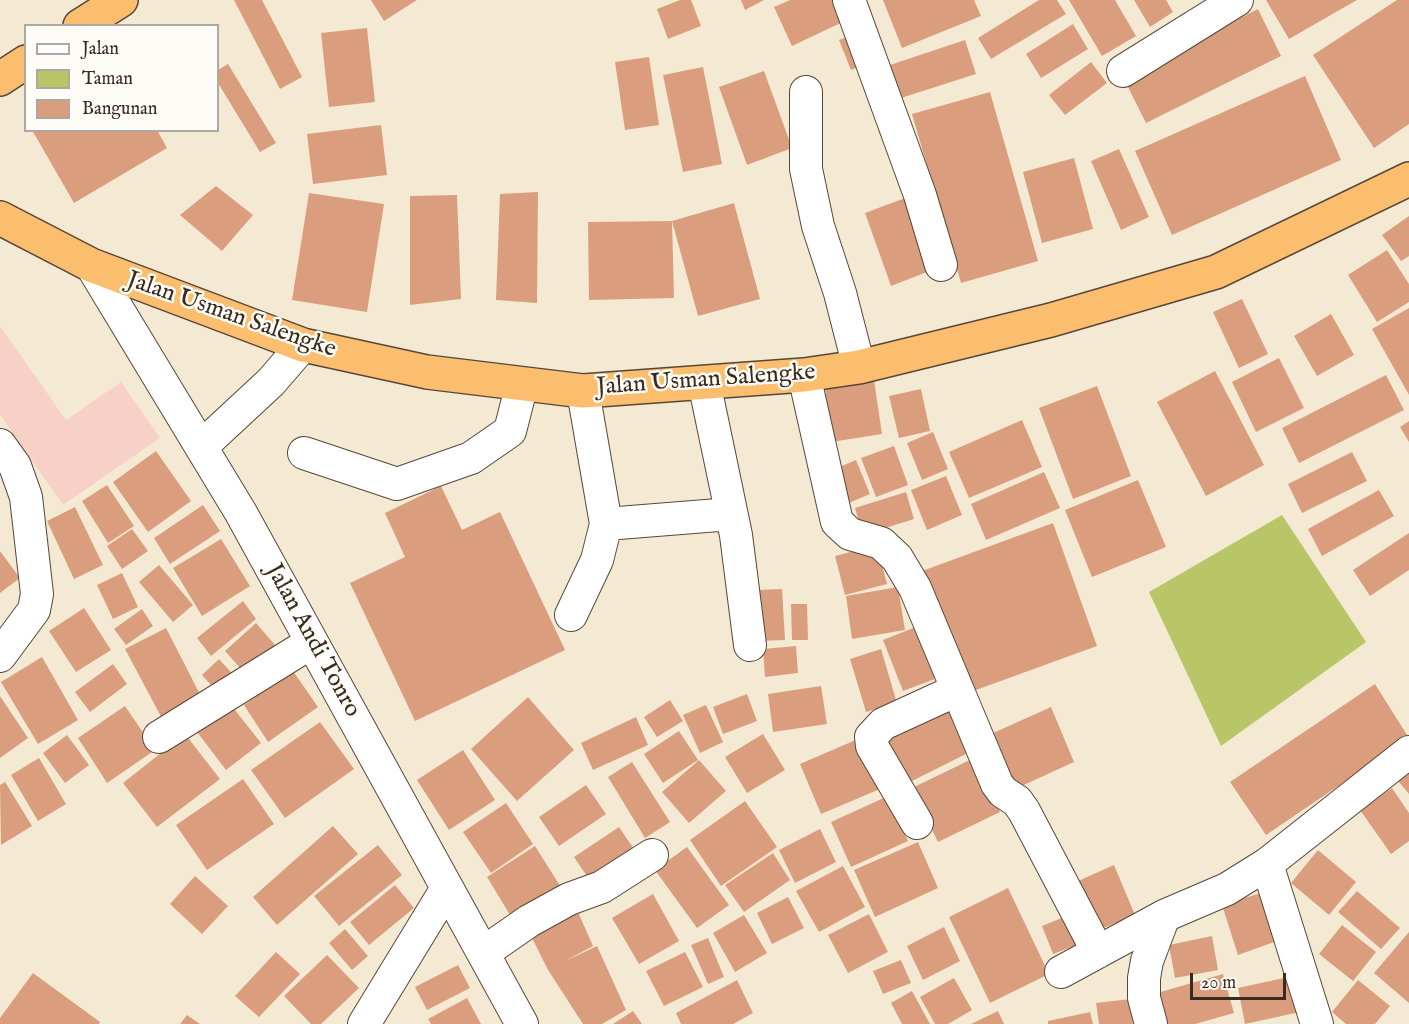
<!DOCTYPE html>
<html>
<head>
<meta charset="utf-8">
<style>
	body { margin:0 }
	#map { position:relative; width:1409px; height:1024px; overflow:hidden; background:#f4ead4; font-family:"IM FELL English",serif }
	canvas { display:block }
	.legend { position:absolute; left:24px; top:24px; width:195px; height:108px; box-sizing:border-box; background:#fdfcf7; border:2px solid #afa8a0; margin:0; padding:8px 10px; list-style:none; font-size:18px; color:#3b2a1e }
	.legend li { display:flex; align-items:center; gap:12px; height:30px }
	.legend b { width:30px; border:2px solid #afa8a0 }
	.scale { position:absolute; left:1190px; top:973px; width:96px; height:27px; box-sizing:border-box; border:3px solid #3b2a1e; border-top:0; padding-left:8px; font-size:18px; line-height:21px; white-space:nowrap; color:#3b2a1e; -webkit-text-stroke:4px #fdfcf7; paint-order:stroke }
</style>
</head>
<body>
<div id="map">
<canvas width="1409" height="1024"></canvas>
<ul class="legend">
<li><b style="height:8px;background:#fff"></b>Jalan</li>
<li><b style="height:16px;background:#b8c668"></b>Taman</li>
<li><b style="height:16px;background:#da9e7e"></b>Bangunan</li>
</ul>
<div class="scale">20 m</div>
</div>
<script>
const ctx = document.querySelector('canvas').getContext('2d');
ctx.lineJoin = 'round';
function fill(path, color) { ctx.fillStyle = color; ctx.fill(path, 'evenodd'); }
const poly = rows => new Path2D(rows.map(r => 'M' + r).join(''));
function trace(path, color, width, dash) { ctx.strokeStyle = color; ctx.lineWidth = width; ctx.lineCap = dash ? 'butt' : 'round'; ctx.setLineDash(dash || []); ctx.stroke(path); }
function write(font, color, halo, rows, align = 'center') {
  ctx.font = font + ' "IM FELL English",serif'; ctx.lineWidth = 5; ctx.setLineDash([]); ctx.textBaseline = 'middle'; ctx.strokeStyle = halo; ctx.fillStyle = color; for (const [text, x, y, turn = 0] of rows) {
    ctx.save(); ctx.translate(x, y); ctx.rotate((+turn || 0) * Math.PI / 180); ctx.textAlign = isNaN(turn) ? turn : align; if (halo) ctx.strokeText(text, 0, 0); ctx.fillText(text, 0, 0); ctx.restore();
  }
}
fill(poly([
	[0,326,66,420,121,382,160,438,63,505,0,415]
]), '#f7d1c6');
fill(poly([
	[1282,515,1366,642,1221,746,1149,592]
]), '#b8c668');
fill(poly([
	[234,0,262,0,302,77,280,89],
	[371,0,417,0,384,21],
	[680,0,691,0,701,26,668,39,657,9],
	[741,0,764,0,745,10],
	[790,0,837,0,847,20,792,46,774,7],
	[883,0,974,0,981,16,902,48],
	[1039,0,1057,0,1066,14,991,59,978,38],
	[1069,0,1115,0,1136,36,1102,56],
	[1134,0,1166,0,1173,12,1150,27],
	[1266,0,1357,0,1289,39],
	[1397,0,1409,0,1409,124,1374,148,1313,55],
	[1258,9,1281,56,1146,123,1123,77],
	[1073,24,1088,49,1041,78,1026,54],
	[367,28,375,102,329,107,321,33],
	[855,34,867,63,851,70,839,40],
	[965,40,976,74,901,98,890,65],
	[649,57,659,125,625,130,615,62],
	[1091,62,1107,83,1065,115,1049,95],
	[228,64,276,143,260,152,218,83,218,70],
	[703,67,722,164,683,172,663,75],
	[764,71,792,148,747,165,719,87],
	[1305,76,1341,160,1172,235,1135,151],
	[990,92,1038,261,961,283,912,114],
	[381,125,387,175,313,184,307,134],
	[32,130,157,130,167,148,74,203],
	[1119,149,1149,217,1121,230,1091,161],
	[1074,158,1093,229,1042,243,1023,172],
	[216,186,253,215,222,251,180,215],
	[538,192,537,303,496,300,500,194],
	[309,193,384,204,367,312,292,300],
	[457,195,461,299,410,305,410,196],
	[913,195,940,267,891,286,865,213],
	[734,203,760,299,698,316,672,221],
	[1409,216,1409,256,1401,261,1382,235],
	[672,221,674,298,589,300,588,222],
	[1387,250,1409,284,1409,302,1377,322,1348,275],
	[1242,299,1268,354,1239,368,1213,312],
	[1409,308,1409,395,1372,329],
	[1331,314,1354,355,1317,376,1294,336],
	[1279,358,1304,408,1256,432,1232,382],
	[1215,371,1264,465,1206,496,1157,402],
	[1386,375,1404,410,1299,463,1282,428],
	[874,380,882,434,831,442,825,386],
	[1097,386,1131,476,1073,499,1039,408],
	[921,389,930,431,899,438,889,396],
	[1022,420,1042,467,969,498,949,452],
	[1409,421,1409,442,1400,427],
	[933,432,948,469,922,480,907,443],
	[894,446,908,485,876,497,861,458],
	[156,451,191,501,148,532,113,482],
	[1352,452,1367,481,1302,513,1288,484],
	[856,460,870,494,844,505,830,471],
	[1044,472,1060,508,986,540,971,504],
	[946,476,962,515,927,530,911,490],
	[1138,480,1166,547,1092,577,1065,510],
	[107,485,134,526,108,543,82,501],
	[441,486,462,530,500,512,565,650,415,721,350,583,405,557,385,513],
	[1379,490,1394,516,1322,556,1308,529],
	[906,492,914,519,863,535,855,508],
	[203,505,220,531,170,564,154,538],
	[75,507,103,565,74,579,47,521],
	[1053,523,1097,646,965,694,922,571],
	[132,529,148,551,122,569,107,546],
	[1409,533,1409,570,1370,596,1353,570],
	[221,539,250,586,202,616,173,568],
	[877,545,887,584,845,595,835,556],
	[0,551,20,578,0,593],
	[159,565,193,605,173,622,139,582],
	[122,573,138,607,113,619,97,585],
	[898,587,905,630,852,639,846,596],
	[782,589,785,640,758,641,756,590],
	[243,601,256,619,211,656,197,638],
	[791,604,807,604,808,640,792,640],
	[84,608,111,650,76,672,49,631],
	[142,609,153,626,126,645,114,629],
	[256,623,281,652,250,679,225,651],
	[921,625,940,677,903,691,883,640],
	[166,628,206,706,166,726,125,649],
	[796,646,798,673,765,677,763,649],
	[881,649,897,703,866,712,850,659],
	[42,657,78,720,38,744,1,682],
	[219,659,238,680,221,696,202,675],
	[113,664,127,684,90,712,75,692],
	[293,671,318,707,268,742,244,705],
	[1375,684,1409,738,1266,835,1230,782],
	[821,686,827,724,773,732,768,694],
	[747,694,757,721,723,734,713,707],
	[0,696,28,738,0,758],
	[528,697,574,750,517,801,471,749],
	[670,700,683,721,657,737,644,717],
	[228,701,261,743,226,770,194,728],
	[949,702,974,750,906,784,882,737],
	[706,705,723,742,700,753,683,715],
	[125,706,155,750,107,783,78,738],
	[1051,707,1074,762,1015,789,991,734],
	[636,717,648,745,593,770,581,743],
	[320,722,354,769,285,818,251,770],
	[679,731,698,760,663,783,644,754],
	[185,734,220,779,157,827,123,783],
	[763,734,785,770,747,793,725,757],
	[67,735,89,765,65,783,43,753],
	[858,739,880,789,821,814,800,764],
	[463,750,495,800,449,830,417,780],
	[39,758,66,804,38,821,11,775],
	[974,758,1000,812,938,842,912,788],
	[699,760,726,791,689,823,662,792],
	[632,762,670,822,645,838,608,777],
	[1409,771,1409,794,1398,781],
	[243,779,274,824,207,870,176,825],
	[5,782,32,826,1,845,0,785],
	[586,785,606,814,559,846,539,817],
	[1392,788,1409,813,1409,841,1391,854,1360,810],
	[888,796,908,841,851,867,831,822],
	[745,801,777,847,721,886,690,840],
	[506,803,533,844,491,873,463,832],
	[333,826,358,854,277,925,253,897],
	[619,827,638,855,593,885,574,857],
	[820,829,836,862,795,883,779,850],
	[918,842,938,888,875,917,854,870],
	[378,845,402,875,339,926,314,896],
	[535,846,562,889,513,920,487,877],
	[687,847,729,905,697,928,655,870],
	[1318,850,1356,882,1329,915,1291,883],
	[773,853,790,880,744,912,725,885],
	[1114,865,1135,915,1089,934,1069,885],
	[843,866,865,907,819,932,796,891],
	[195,876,228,906,202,934,170,904],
	[395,885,414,908,369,945,350,922],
	[1008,888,1049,974,990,1003,949,917],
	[1357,891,1400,928,1381,949,1338,912],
	[1261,893,1277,941,1238,955,1222,905],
	[653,894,679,941,639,964,612,918],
	[788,897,804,928,772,944,757,913],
	[578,912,593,946,563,962,597,946,626,1010,602,1024,583,1024,548,970,532,938],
	[1074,913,1085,942,1053,954,1042,926],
	[869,914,888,952,848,973,828,935],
	[744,915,767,953,735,972,713,933],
	[1342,925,1376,952,1353,981,1319,954],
	[944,927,960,961,923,980,907,946],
	[345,929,368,956,352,970,329,943],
	[1409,932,1409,1003,1374,973],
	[1212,936,1218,970,1175,978,1169,945],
	[708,938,724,977,708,984,691,945],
	[276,952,300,974,259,1017,235,996],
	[685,952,703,987,664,1006,646,971],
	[327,955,359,988,321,1024,311,1024,284,996],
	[901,960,911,983,883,994,873,971],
	[458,965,470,988,427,1010,415,987],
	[33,973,100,1022,99,1024,0,1024,0,1018],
	[1223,974,1234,1013,1195,1024,1165,1024,1157,993],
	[1293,976,1300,1012,1245,1024,1238,988],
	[954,978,972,1010,948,1024,935,1024,920,997],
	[737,980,753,1013,733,1024,681,1024,676,1013],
	[1358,980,1390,1006,1375,1024,1346,1024,1332,1012],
	[912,991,930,1024,902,1024,891,1003],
	[467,998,481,1024,431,1024,428,1019],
	[1131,999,1133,1024,1099,1024,1096,1003],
	[633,1011,642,1024,613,1024],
	[998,1011,1004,1024,971,1024],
	[1090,1012,1093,1024,1048,1024,1048,1021],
	[187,1015,200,1024,180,1024]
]), '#da9e7e');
const minor = poly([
	[849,0,920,195,941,265],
	[1123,71,1237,0],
	[806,92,806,169,818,226,840,293,859,367],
	[91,265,241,513,522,1024],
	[804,375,837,522,850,534,881,543,897,558,915,588,997,784,1003,792,1017,801,1024,811,1098,952],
	[704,382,736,535,750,645],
	[0,445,15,466,26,497,37,594,34,610,0,656],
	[201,447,271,382,303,345],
	[304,453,397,484,471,458,510,431,522,384],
	[606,524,731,514],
	[571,615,597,560,606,524,583,391],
	[159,737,312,642],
	[917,823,872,746,871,737,883,724,957,690],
	[483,953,529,921,569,899,602,887,652,855],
	[1061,972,1164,916],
	[364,1024,447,888],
	[1151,1024,1144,998,1144,978,1147,961,1164,916,1227,889,1267,864],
	[1317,1024,1267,864,1409,752]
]);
const highway = poly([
	[80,26,121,0],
	[0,79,26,62],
	[0,218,91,265,303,345,427,372,583,391,804,375,859,367,1051,320,1216,272,1409,179]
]);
trace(minor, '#574739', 34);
trace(highway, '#574739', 36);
trace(minor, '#fff', 32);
trace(highway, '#fbbd6e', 33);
write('24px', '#3b2a1e', '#fdfcf7', [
	["Jalan Usman Salengke",231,316,19],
	["Jalan Usman Salengke",706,381,-4],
	["Jalan Andi Tonro",312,641,61]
]);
</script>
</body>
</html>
